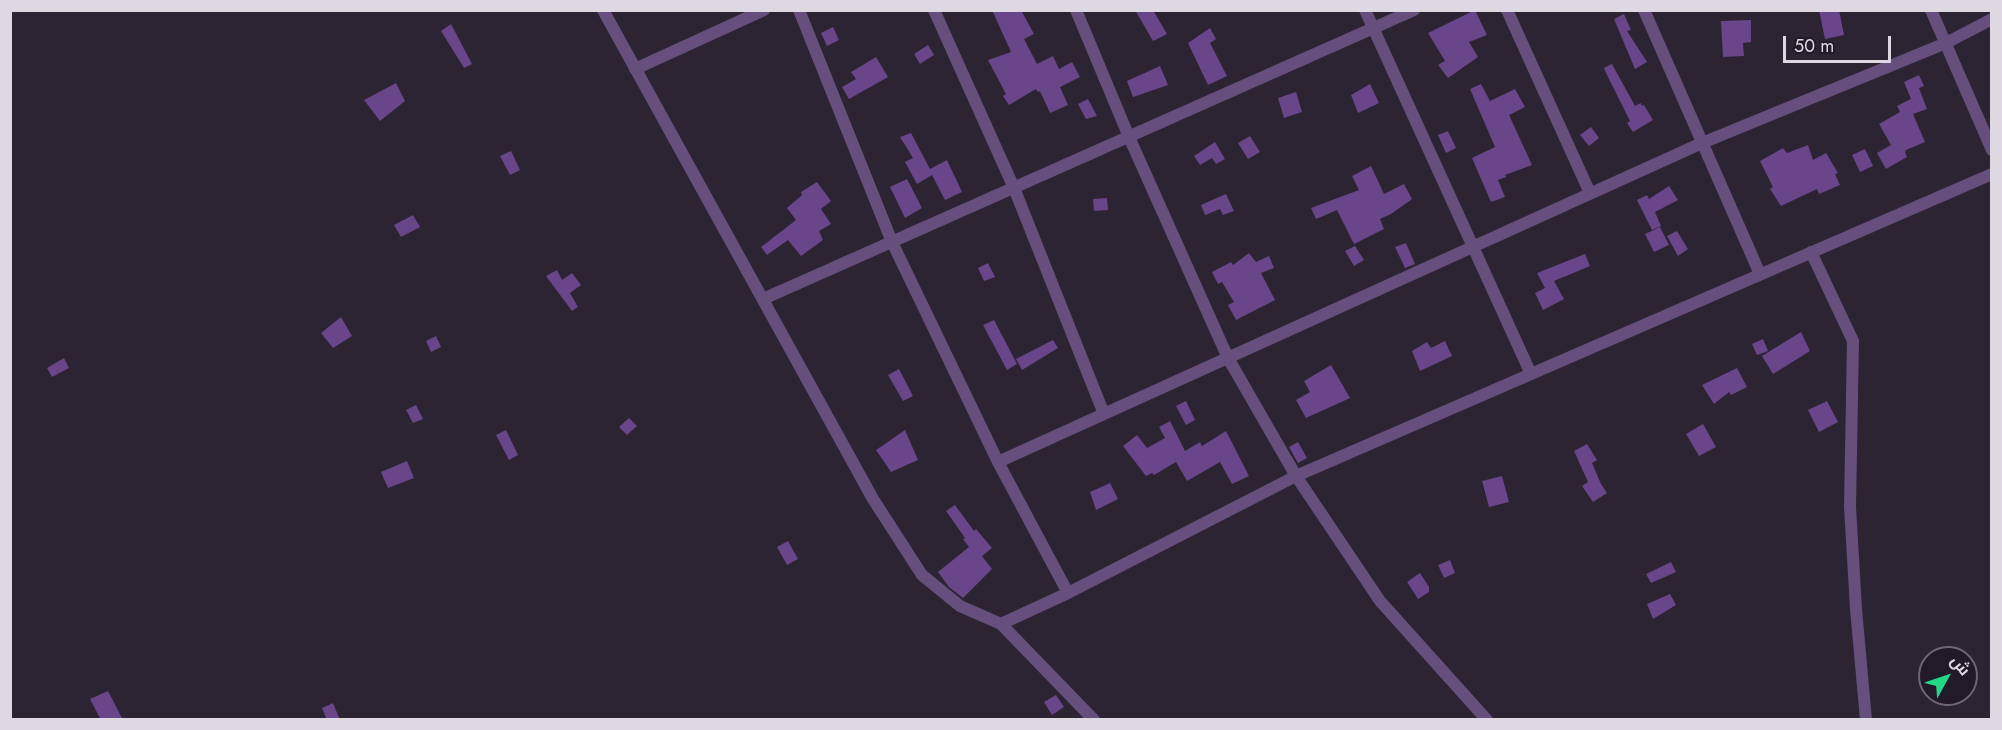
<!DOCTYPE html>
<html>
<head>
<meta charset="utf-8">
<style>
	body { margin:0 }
	#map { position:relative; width:2002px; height:730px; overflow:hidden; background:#2c2433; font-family:Jost,Cairo,sans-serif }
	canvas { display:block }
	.frame { position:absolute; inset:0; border:12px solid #ddd8e2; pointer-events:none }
	.north { position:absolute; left:1918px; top:646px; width:60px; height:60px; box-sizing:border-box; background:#221a29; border:2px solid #6d6673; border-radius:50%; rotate:50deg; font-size:16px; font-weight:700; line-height:24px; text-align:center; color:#ddd8e2 }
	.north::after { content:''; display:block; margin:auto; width:21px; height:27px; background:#21d887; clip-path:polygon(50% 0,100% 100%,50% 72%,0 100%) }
	.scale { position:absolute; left:1783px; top:36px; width:108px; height:27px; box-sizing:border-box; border:3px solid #ddd8e2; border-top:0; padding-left:8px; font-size:18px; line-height:21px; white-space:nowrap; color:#ddd8e2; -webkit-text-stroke:4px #221a29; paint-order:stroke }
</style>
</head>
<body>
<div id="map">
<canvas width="2002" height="730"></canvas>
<div class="frame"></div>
<div class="north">ش</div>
<div class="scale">50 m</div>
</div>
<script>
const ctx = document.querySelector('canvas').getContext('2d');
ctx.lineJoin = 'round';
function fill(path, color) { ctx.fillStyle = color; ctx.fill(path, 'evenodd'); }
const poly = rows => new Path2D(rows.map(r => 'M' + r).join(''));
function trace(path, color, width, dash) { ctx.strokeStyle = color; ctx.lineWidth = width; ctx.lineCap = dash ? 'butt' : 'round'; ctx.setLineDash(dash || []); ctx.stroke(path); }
fill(poly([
	[992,10,1021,10,1034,34,1024,39,1037,64,1053,56,1059,69,1072,62,1080,77,1060,87,1068,105,1050,113,1040,91,1038,92,1036,89,1009,105,1003,96,1006,94,988,60,1011,52],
	[1135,10,1153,10,1167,34,1153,41],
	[1475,10,1487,35,1469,42,1478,57,1448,78,1438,65,1445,61,1428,33],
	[1819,10,1839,10,1844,35,1825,39],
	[1624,14,1631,30,1627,31,1647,62,1635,69,1614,19],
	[1751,20,1751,42,1743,43,1744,56,1723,57,1721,21],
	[451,24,472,64,464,68,441,31],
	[833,27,839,40,827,46,821,33],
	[1210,28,1216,39,1210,43,1227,76,1208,85,1188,43],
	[928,45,934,55,920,64,914,54],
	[876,57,888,77,849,99,842,87,856,79,851,72],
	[1612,64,1635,106,1641,103,1642,106,1644,105,1653,120,1633,132,1627,123,1630,121,1606,73,1604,68],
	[1160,66,1168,85,1133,97,1127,81],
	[1919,75,1924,86,1919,88,1927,109,1913,114,1925,142,1906,150,1905,152,1907,157,1886,169,1877,153,1891,145,1879,124,1900,112,1897,106,1911,99,1904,82],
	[396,83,405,101,380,121,364,100],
	[1370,84,1379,103,1358,113,1351,95],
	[1481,84,1490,101,1515,89,1525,107,1509,115,1532,165,1505,175,1506,177,1498,180,1505,197,1491,202,1472,158,1495,147,1470,89],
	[1296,92,1302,112,1284,118,1278,98],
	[1088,99,1097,116,1086,119,1078,104],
	[1591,127,1599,138,1589,146,1580,135],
	[1448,131,1456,148,1446,153,1438,135],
	[911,133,930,169,947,160,962,192,945,200,932,175,917,184,905,162,913,158,900,137],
	[1250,136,1260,152,1248,159,1238,143],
	[1215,142,1225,159,1216,164,1212,158,1200,165,1194,156],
	[1808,145,1813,160,1826,153,1838,173,1835,174,1840,185,1819,194,1817,189,1781,206,1770,189,1773,187,1760,161,1783,148,1787,153],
	[1865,149,1873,166,1860,172,1852,155],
	[511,151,520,170,510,175,500,156],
	[1371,166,1384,194,1404,184,1412,199,1391,214,1380,219,1384,229,1354,244,1337,210,1316,219,1311,208,1359,190,1352,176],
	[907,179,922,208,905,218,890,187],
	[817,182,831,201,821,209,831,224,819,231,823,240,801,256,788,240,767,255,761,247,796,220,787,208,802,195,801,192],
	[1669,186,1678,200,1655,212,1661,226,1652,230,1637,200,1647,195,1649,199],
	[1226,194,1234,211,1223,215,1220,209,1205,215,1201,205],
	[1107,198,1108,210,1094,211,1093,199],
	[413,215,420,227,401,237,394,225],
	[1660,227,1669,245,1654,252,1645,234],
	[1677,231,1688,249,1678,256,1667,236],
	[1406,243,1415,264,1405,268,1395,247],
	[1355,246,1364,260,1354,266,1345,251],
	[1249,253,1256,262,1269,256,1274,268,1261,273,1275,300,1236,320,1228,305,1234,302,1222,282,1218,284,1212,272,1231,262,1233,265],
	[1585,254,1590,266,1554,281,1564,299,1543,310,1535,293,1545,288,1537,273],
	[988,263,995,277,984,281,978,268],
	[557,270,562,280,572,273,581,285,570,293,578,307,572,311,546,276],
	[341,317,352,336,333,348,321,333],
	[994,320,1017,364,1007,370,983,325],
	[1801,332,1810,351,1773,374,1762,356],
	[436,336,441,347,431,352,426,341],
	[1763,339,1768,351,1757,355,1752,344],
	[1053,340,1058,348,1022,370,1016,359],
	[1445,341,1452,356,1420,371,1412,351,1427,342,1431,348],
	[64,358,69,368,52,377,47,368],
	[1331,365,1350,398,1306,418,1296,400,1310,392,1304,381],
	[1737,368,1747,387,1731,395,1729,392,1714,404,1702,385],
	[899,369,913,396,903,401,888,375],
	[1186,401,1195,420,1186,425,1176,406],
	[1827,401,1838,422,1819,432,1808,410],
	[416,405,423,419,413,423,406,410],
	[629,418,637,426,627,435,619,427],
	[1170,421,1185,451,1200,442,1202,446,1226,431,1249,476,1232,484,1220,462,1187,481,1176,462,1154,475,1152,473,1146,476,1123,446,1137,435,1147,448,1165,438,1159,427],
	[1703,424,1716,447,1699,456,1686,434],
	[506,430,518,455,509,460,496,435],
	[905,430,918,460,891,472,876,450],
	[1298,442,1307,458,1298,463,1289,447],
	[1587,444,1597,460,1592,463,1601,484,1607,493,1593,502,1582,486,1588,482,1574,451],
	[407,461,414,478,388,488,381,472],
	[1502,476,1509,502,1489,507,1482,481],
	[1110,483,1118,499,1096,510,1090,492],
	[955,505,974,531,976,529,992,548,982,556,992,569,963,598,949,587,938,572,969,547,963,539,965,538,946,511],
	[788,541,798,559,787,565,777,547],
	[1450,560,1455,573,1444,578,1438,565],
	[1671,562,1676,572,1651,583,1646,574],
	[1420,573,1429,587,1429,592,1418,599,1407,582],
	[1670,594,1676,605,1653,619,1647,604],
	[108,691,123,720,101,720,90,699],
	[1056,695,1064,707,1052,715,1044,702],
	[333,703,340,720,327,720,322,708]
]), '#694589');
trace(poly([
	[603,10,873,499,922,575,960,606,1001,624,1094,720],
	[799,10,892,242,998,462,1068,593],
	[934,10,1014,188,1104,414],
	[1076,10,1129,137,1228,358,1296,476,1380,601,1487,720],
	[1365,10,1531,374],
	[1507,10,1590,193],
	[1644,10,1760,274],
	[1931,10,1992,150],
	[635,69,764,10],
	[1811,252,1853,341,1850,507,1856,609,1866,720],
	[763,299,1414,10],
	[998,462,1702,143,1946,43,1992,19],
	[1001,624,1068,593,1296,476,1992,174]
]), '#664f7d', 12);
</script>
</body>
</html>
